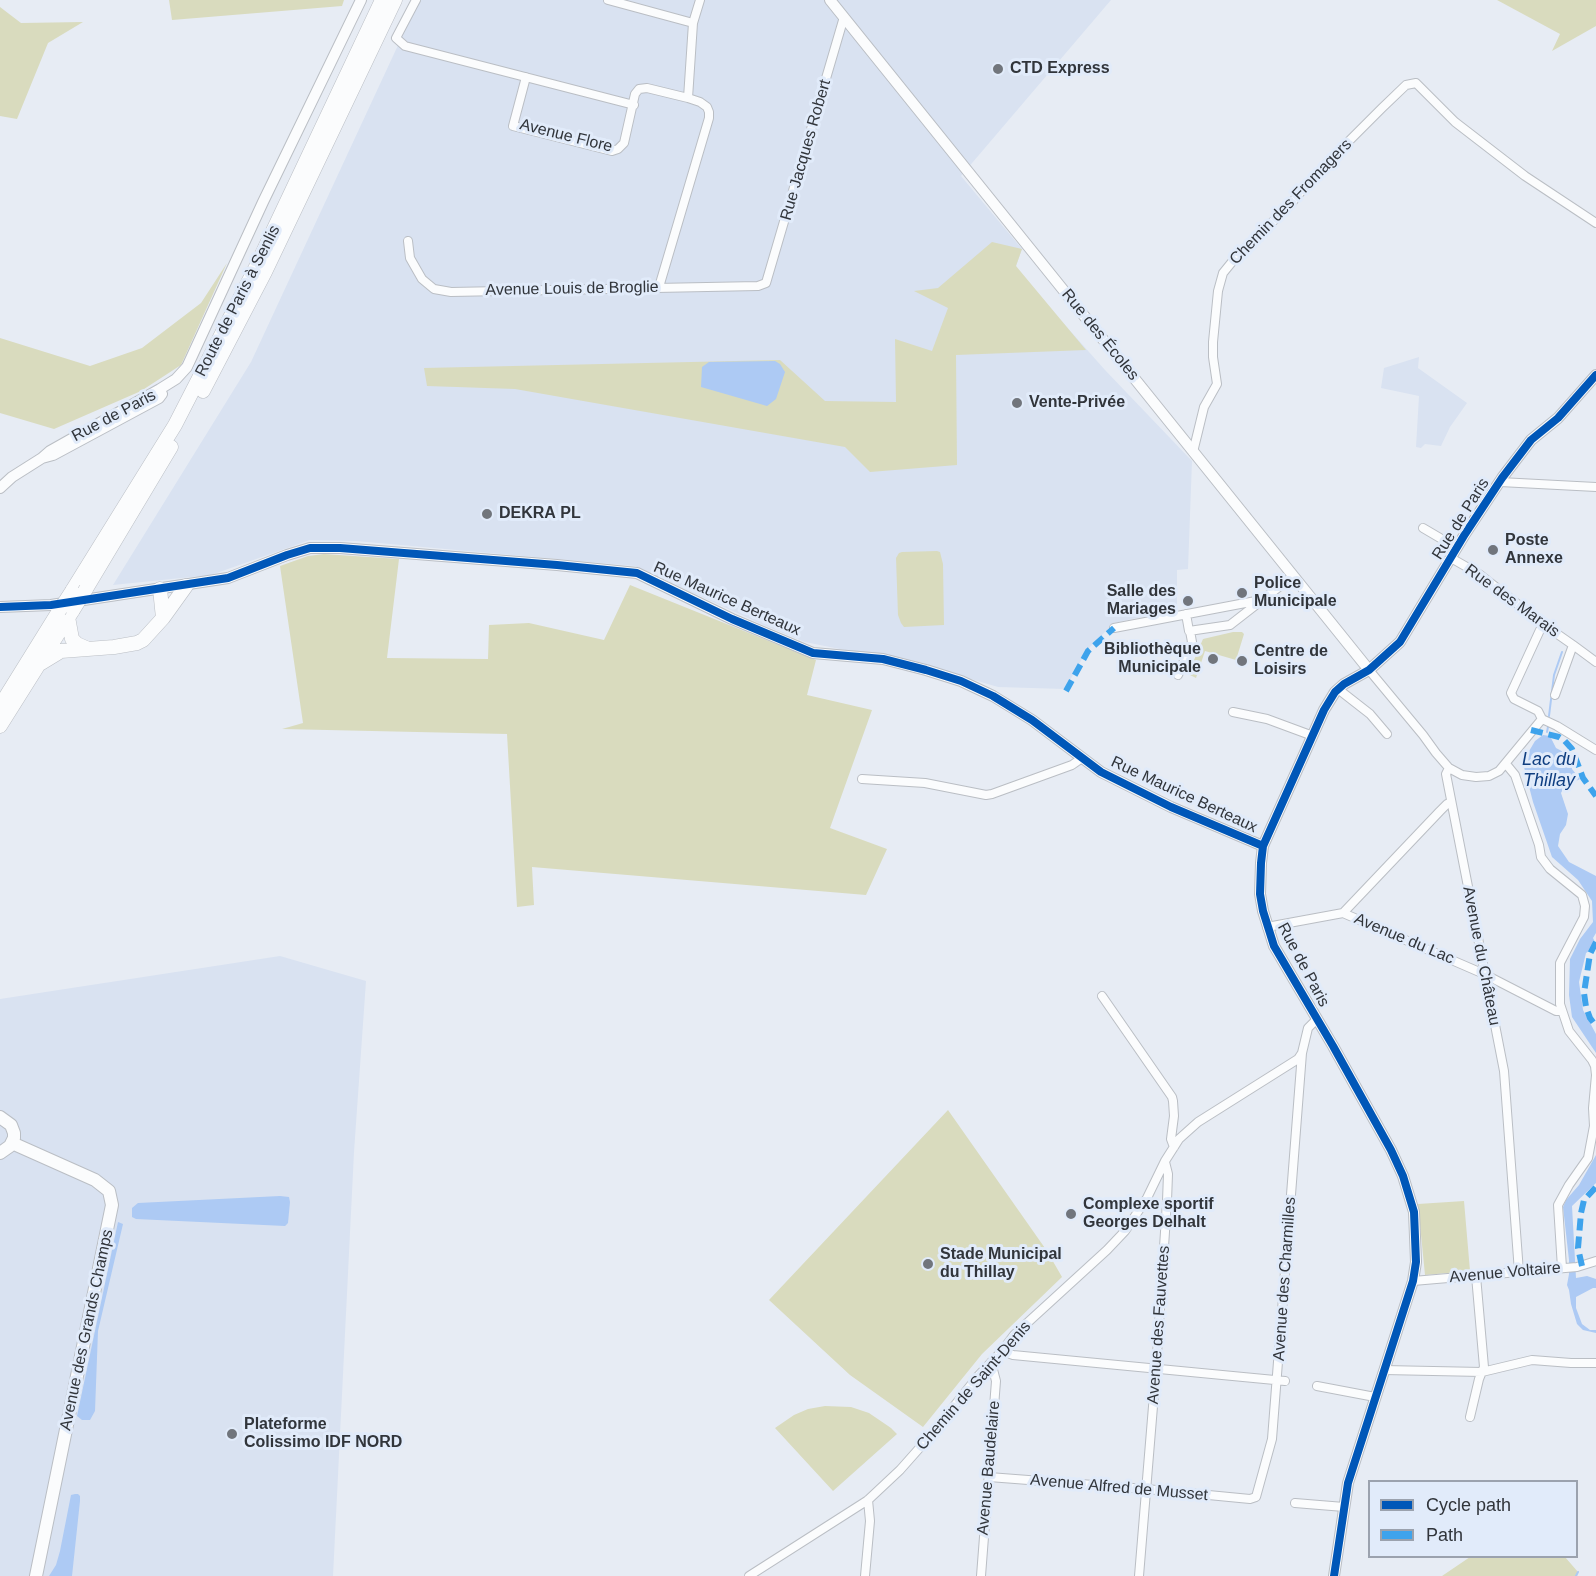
<!DOCTYPE html>
<html>
<head>
<meta charset="utf-8">
<style>
	body { margin:0 }
	#map { position:relative; width:1596px; height:1576px; overflow:hidden; background:#e7ecf4; font-family:Arial,sans-serif }
	canvas { display:block }
	.legend { position:absolute; left:1368px; top:1480px; width:210px; height:78px; box-sizing:border-box; background:#e1ebfa; border:2px solid #9ba2ae; margin:0; padding:8px 10px; list-style:none; font-size:18px; color:#31353b }
	.legend li { display:flex; align-items:center; gap:12px; height:30px }
	.legend b { width:30px; border:2px solid #9ba2ae }
</style>
</head>
<body>
<div id="map">
<canvas width="1596" height="1576"></canvas>
<ul class="legend">
<li><b style="height:8px;background:#0057b8"></b>Cycle path</li>
<li><b style="height:8px;background:#3ea3ec"></b>Path</li>
</ul>
</div>
<script>
const ctx = document.querySelector('canvas').getContext('2d');
ctx.lineJoin = 'round';
function fill(path, color) { ctx.fillStyle = color; ctx.fill(path, 'evenodd'); }
const poly = rows => new Path2D(rows.map(r => 'M' + r).join(''));
function trace(path, color, width, dash) { ctx.strokeStyle = color; ctx.lineWidth = width; ctx.lineCap = dash ? 'butt' : 'round'; ctx.setLineDash(dash || []); ctx.stroke(path); }
function write(font, color, halo, rows, align = 'center') {
  ctx.font = font + ' Arial,sans-serif'; ctx.lineWidth = 6; ctx.setLineDash([]); ctx.textBaseline = 'middle'; ctx.strokeStyle = halo; ctx.fillStyle = color; for (const [text, x, y, turn = 0] of rows) {
    ctx.save(); ctx.translate(x, y); ctx.rotate((+turn || 0) * Math.PI / 180); ctx.textAlign = isNaN(turn) ? turn : align; if (halo) ctx.strokeText(text, 0, 0); ctx.fillText(text, 0, 0); ctx.restore();
  }
}
fill(poly([
	[419,0,1111,0,961,176,1022,249,1016,266,1025,280,1105,370,1192,461,1188,569,1177,570,1177,609,1114,623,1087,650,1065,689,998,687,930,667,805,642,761,624,635,566,356,541,310,540,211,575,113,585,251,362],
	[1419,357,1418,368,1467,403,1450,427,1441,446,1425,444,1421,448,1416,447,1419,396,1381,388,1384,368],
	[280,956,366,981,354,1152,333,1576,0,1576,0,999]
]), '#d9e2f1');
fill(poly([
	[169,0,344,0,342,6,172,20],
	[1497,0,1596,0,1596,26,1552,51,1560,34],
	[0,7,21,23,83,22,48,43,17,119,0,116],
	[992,242,1022,249,1016,266,1086,350,956,355,957,465,870,472,845,447,515,389,427,386,424,368,780,360,825,401,896,402,895,339,932,351,948,308,914,291,938,288],
	[227,263,181,365,141,391,54,429,0,413,0,338,90,366,142,348,201,303],
	[937,551,940,552,943,564,944,625,904,627,901,623,898,615,896,558,899,553,902,552],
	[324,554,399,559,387,658,488,659,489,625,529,623,604,640,630,585,816,660,807,695,872,710,830,828,887,849,866,895,532,867,534,905,517,907,507,734,282,729,303,723,280,566,308,556],
	[1233,632,1242,632,1244,634,1236,660,1205,651,1196,678,1188,674,1203,639],
	[948,1110,1047,1251,1062,1277,982,1354,923,1427,850,1375,769,1300],
	[1464,1201,1470,1271,1425,1275,1418,1204],
	[825,1406,851,1407,869,1413,891,1428,897,1434,833,1491,775,1428,794,1415,808,1409],
	[1470,1557,1565,1557,1578,1572,1577,1576,1442,1576]
]), '#d9dbbe');
fill(poly([
	[775,361,780,364,785,372,776,399,767,406,701,387,702,367,709,362],
	[1543,735,1550,736,1556,748,1571,756,1572,769,1580,779,1564,787,1561,793,1568,814,1566,825,1560,834,1558,846,1569,862,1596,876,1596,933,1593,938,1595,942,1589,951,1586,953,1579,982,1583,1010,1596,1034,1596,1053,1572,1017,1569,995,1570,959,1580,939,1593,922,1592,901,1578,880,1552,857,1533,802,1524,767,1525,758,1535,741],
	[1596,1155,1596,1183,1572,1206,1576,1278,1587,1276,1596,1279,1596,1288,1593,1288,1576,1297,1576,1308,1582,1324,1590,1330,1596,1330,1596,1333,1583,1330,1577,1324,1571,1304,1569,1290,1567,1285,1569,1274,1569,1260,1563,1207,1566,1200,1579,1185],
	[280,1196,289,1197,290,1202,288,1223,285,1226,136,1219,132,1217,132,1208,138,1203],
	[118,1222,123,1224,98,1331,95,1411,90,1420,82,1420,77,1416],
	[75,1494,78,1494,80,1496,80,1501,72,1576,49,1576,56,1565,60,1551,70,1500,71,1495]
]), '#adcaf4');
trace(poly([
	[1549,716,1554,675,1562,652],
	[1547,732,1548,727],
	[1576,1576,1578,1572]
]), '#adcaf4', 2);
const minor = poly([
	[416,0,396,38,405,46,634,105],
	[608,0,693,23],
	[526,77,513,126,612,151,618,149,624,143,635,94,639,89,647,88,688,98,700,102,707,107,709,112,709,118,659,287],
	[688,98,693,23,700,0],
	[408,241,410,258,422,279,434,289,451,292,758,286,766,283,844,17],
	[1193,452,1204,407,1217,384,1213,357,1213,342,1218,291,1223,273,1236,257,1291,204,1297,196,1332,158,1382,108,1406,85,1416,83,1455,122,1525,176,1596,223],
	[1500,482,1596,487],
	[1423,528,1457,548],
	[1451,558,1479,574,1543,624,1573,645,1596,662],
	[1186,614,1189,631,1230,625,1293,576],
	[1114,628,1261,600],
	[1540,630,1511,693,1514,699,1538,711,1542,719],
	[1369,670,1423,735,1436,753,1449,768,1462,775,1476,777,1489,776,1499,771,1542,719,1557,726,1596,750],
	[1178,675,1192,642,1190,631],
	[1338,689,1370,714,1387,734],
	[1555,695,1573,645],
	[1233,712,1267,719,1313,736],
	[1506,764,1515,775,1539,845,1541,857,1550,869,1582,895,1585,906,1584,917,1560,963,1560,1004,1569,1031,1592,1060,1595,1066,1596,1075,1593,1108,1594,1126,1588,1158,1569,1185,1558,1205,1562,1268],
	[1449,768,1446,774,1504,1071,1519,1272],
	[862,779,925,783,986,795,992,794,1072,765,1082,758],
	[1343,913,1484,974,1556,1011,1561,1011],
	[1267,927,1343,913,1440,811,1447,804,1451,802],
	[1102,996,1172,1097,1173,1101,1174,1116,1171,1139,1174,1147],
	[1413,1281,1577,1267,1596,1261],
	[1002,1351,1013,1355,1285,1381],
	[1384,1370,1482,1372,1532,1360,1571,1363,1596,1363],
	[1317,1386,1375,1397],
	[1470,1417,1479,1379,1484,1367,1476,1276],
	[989,1477,1146,1489,1250,1499,1256,1497,1272,1439,1302,1053],
	[1295,1503,1344,1507],
	[749,1576,868,1500,900,1470,931,1435,978,1376,1002,1351,1014,1335,1107,1250,1125,1231,1147,1198,1165,1161,1179,1139,1198,1122,1298,1059,1302,1053,1308,1028,1317,1019],
	[865,1576,870,1521,868,1500],
	[981,1576,996,1381,991,1362],
	[1139,1576,1156,1370,1167,1201,1168,1174,1165,1162]
]);
const tertiary = poly([
	[830,0,1369,670],
	[160,389,176,379,187,367,263,202,361,0],
	[0,488,12,477,42,458,50,451,160,389,162,394,159,398,53,455,42,458],
	[0,607,51,605,228,578,287,555,310,548,340,548,557,565,637,573,732,619,813,653,883,659,926,670,961,681,993,696,1032,720,1101,772,1171,807,1263,846],
	[1334,1576,1348,1483,1413,1281,1416,1262,1414,1212,1403,1176,1391,1150,1333,1046,1274,946,1263,911,1260,894,1261,863,1263,846,1324,710,1335,692,1344,684,1369,670,1400,642,1465,534,1502,478,1531,440,1558,418,1596,375]
]);
const secondary = poly([
	[0,1117,11,1125,14,1133,14,1138,10,1146,0,1153],
	[12,1143,95,1180,109,1191,112,1205,36,1576]
]);
const primary = poly([
	[203,391,265,272,395,0],
	[86,589,171,447],
	[160,589,163,618],
	[72,591,175,425,255,269,382,0],
	[68,617,72,639,77,644,86,648],
	[38,665,61,651,114,647,137,643,143,640,163,618,186,586],
	[0,706,59,611],
	[0,726,73,610]
]);
trace(minor, '#babec4', 10);
trace(tertiary, '#babec4', 12);
trace(secondary, '#babec4', 14);
trace(primary, '#babec4', 15);
trace(minor, '#fbfcfd', 8);
trace(tertiary, '#fbfcfd', 10);
trace(secondary, '#fbfcfd', 12);
trace(primary, '#fbfcfd', 14);
const primaryBridge = poly([
	[73,610,86,589],
	[59,611,72,591]
]);
trace(primaryBridge, '#babec4', 15, []);
trace(primaryBridge, '#fbfcfd', 14);
trace(poly([
	[1066,691,1088,651,1114,628],
	[1531,730,1559,737,1564,740,1572,749,1583,778,1596,796],
	[1596,942,1590,954,1584,993,1586,1007,1590,1018,1596,1026],
	[1582,1266,1578,1248,1581,1213,1584,1200,1596,1187]
]), '#3ea3ec', 6, [12, 6]);
trace(poly([
	[0,607,51,605,228,578,287,555,310,548,340,548,557,565,637,573,732,619,813,653,883,659,926,670,961,681,993,696,1032,720,1101,772,1171,807,1263,846],
	[1334,1576,1348,1483,1413,1281,1416,1262,1414,1212,1403,1176,1391,1150,1333,1046,1274,946,1263,911,1260,894,1261,863,1263,846,1324,710,1335,692,1344,684,1369,670,1400,642,1465,534,1502,478,1531,440,1558,418,1596,375]
]), '#0057b8', 8);
for (const [x, y, r, color] of [
	[998,69,6,"#71757c"],
	[1017,403,6,"#71757c"],
	[487,514,6,"#71757c"],
	[1493,550,6,"#71757c"],
	[1242,593,6,"#71757c"],
	[1188,601,6,"#71757c"],
	[1213,659,6,"#71757c"],
	[1242,661,6,"#71757c"],
	[1071,1214,6,"#71757c"],
	[928,1264,6,"#71757c"],
	[232,1434,6,"#71757c"]
]) { const dot = new Path2D(); dot.arc(x, y, r, 0, 2 * Math.PI); ctx.fillStyle = color; ctx.fill(dot); trace(dot, '#e1ebfa', 2); }
write('bold 16px', '#31353b', '#e1ebfa', [
	["CTD Express",1010,69],
	["Vente-Privée",1029,403],
	["DEKRA PL",499,514],
	["Poste",1505,541],
	["Annexe",1505,559],
	["Police",1254,584],
	["Municipale",1254,602],
	["Salle des",1176,592,"right"],
	["Mariages",1176,610,"right"],
	["Bibliothèque",1201,650,"right"],
	["Municipale",1201,668,"right"],
	["Centre de",1254,652],
	["Loisirs",1254,670],
	["Complexe sportif",1083,1205],
	["Georges Delhalt",1083,1223],
	["Stade Municipal",940,1255],
	["du Thillay",940,1273],
	["Plateforme",244,1425],
	["Colissimo IDF NORD",244,1443]
], 'left');
write('16px', '#31353b', '#e1ebfa', [
	["Avenue Flore",566,136,14],
	["Rue Jacques Robert",806,150,-74],
	["Chemin des Fromagers",1291,202,-46],
	["Avenue Louis de Broglie",572,289,-1],
	["Route de Paris à Senlis",238,301,-63],
	["Rue des Écoles",1100,335,51],
	["Rue de Paris",114,416,-28],
	["Rue de Paris",1461,519,-58],
	["Rue Maurice Berteaux",727,599,24],
	["Rue des Marais",1512,601,36],
	["Rue Maurice Berteaux",1184,795,25],
	["Avenue du Lac",1404,939,23],
	["Avenue du Château",1481,956,79],
	["Rue de Paris",1303,965,62],
	["Avenue Voltaire",1505,1273,-5],
	["Avenue des Charmilles",1285,1279,-86],
	["Avenue des Fauvettes",1159,1325,-86],
	["Avenue des Grands Champs",87,1330,-78],
	["Chemin de Saint-Denis",974,1386,-49],
	["Avenue Baudelaire",989,1468,-85],
	["Avenue Alfred de Musset",1119,1488,5]
]);
write('italic 18px', '#0f3e80', '#e1ebfa', [
	["Lac du",1549,760],
	["Thillay",1549,781]
]);
</script>
</body>
</html>
